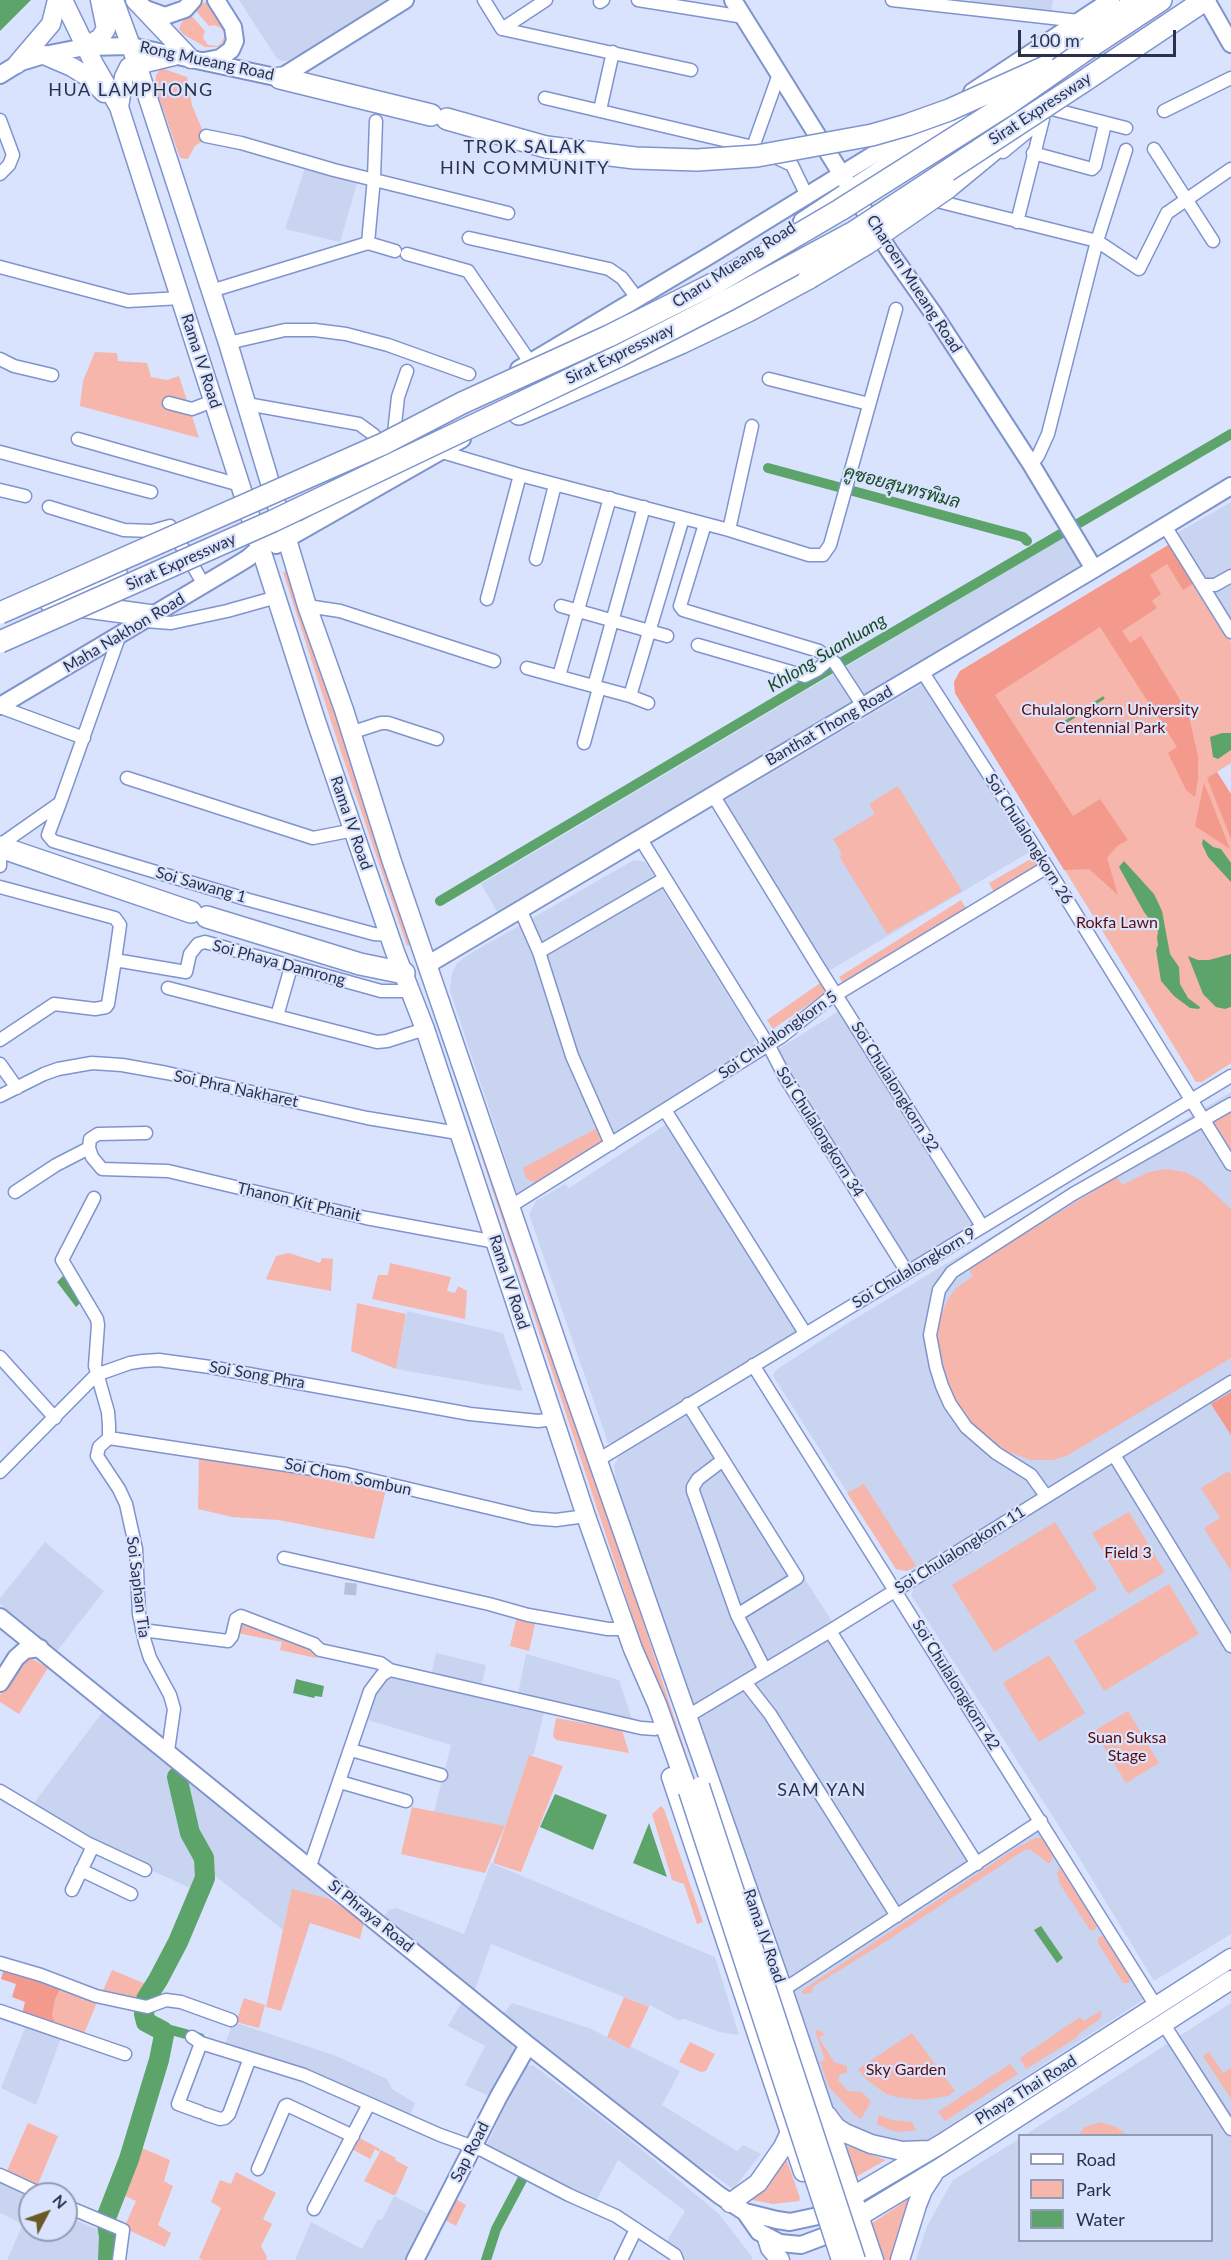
<!DOCTYPE html>
<html>
<head>
<meta charset="utf-8">
<style>
	body { margin:0 }
	#map { position:relative; width:1231px; height:2260px; overflow:hidden; background:#dae3fd; font-family:Lato,sans-serif }
	canvas { display:block }
	.legend { position:absolute; left:1018px; top:2134px; width:195px; height:108px; box-sizing:border-box; background:#dae3fd; border:2px solid #939cb5; margin:0; padding:8px 10px; list-style:none; font-size:18px; color:#29324a }
	.legend li { display:flex; align-items:center; gap:12px; height:30px }
	.legend b { width:30px; border:2px solid #939cb5 }
	.north { position:absolute; left:18px; top:2182px; width:60px; height:60px; box-sizing:border-box; background:#dae3fd; border:2px solid #939cb5; border-radius:50%; rotate:49deg; font-size:16px; font-weight:700; line-height:24px; text-align:center; color:#29324a }
	.north::after { content:''; display:block; margin:auto; width:21px; height:27px; background:#6a5826; clip-path:polygon(50% 0,100% 100%,50% 72%,0 100%) }
	.scale { position:absolute; left:1018px; top:30px; width:158px; height:27px; box-sizing:border-box; border:3px solid #29324a; border-top:0; padding-left:8px; font-size:18px; line-height:21px; white-space:nowrap; color:#29324a; -webkit-text-stroke:4px #dae3fd; paint-order:stroke }
</style>
</head>
<body>
<div id="map">
<canvas width="1231" height="2260"></canvas>
<ul class="legend">
<li><b style="height:8px;background:#fff"></b>Road</li>
<li><b style="height:16px;background:#f6b6ac"></b>Park</li>
<li><b style="height:16px;background:#5da46b"></b>Water</li>
</ul>
<div class="north">N</div>
<div class="scale">100 m</div>
</div>
<script>
const ctx = document.querySelector('canvas').getContext('2d');
ctx.lineJoin = 'round';
function fill(path, color) { ctx.fillStyle = color; ctx.fill(path, 'evenodd'); }
const poly = rows => new Path2D(rows.map(r => 'M' + r).join(''));
function trace(path, color, width, dash) { ctx.strokeStyle = color; ctx.lineWidth = width; ctx.lineCap = dash ? 'butt' : 'round'; ctx.setLineDash(dash || []); ctx.stroke(path); }
function write(font, color, halo, rows, align = 'center') {
  ctx.font = font + ' Lato,Sarabun,sans-serif'; ctx.lineWidth = 4.5; ctx.setLineDash([]); ctx.textBaseline = 'middle'; ctx.strokeStyle = halo; ctx.fillStyle = color; for (const [text, x, y, turn = 0] of rows) {
    ctx.save(); ctx.translate(x, y); ctx.rotate((+turn || 0) * Math.PI / 180); ctx.textAlign = isNaN(turn) ? turn : align; if (halo) ctx.strokeText(text, 0, 0); ctx.fillText(text, 0, 0); ctx.restore();
  }
}
fill(poly([
	[239,0,389,0,288,61,281,61,276,57],
	[971,0,1053,0,1051,16,970,7],
	[306,165,358,180,340,242,285,229],
	[1231,502,1231,619,1177,533],
	[1069,534,1083,557,1082,567,1075,573,498,913,481,884],
	[927,681,1033,850,827,972,722,802],
	[634,860,645,862,755,1039,752,1049,703,1078,699,1078,702,1083,519,1199,450,991,452,973,457,963,471,953],
	[842,1009,978,1222,906,1265,774,1052],
	[1231,1092,1231,1934,1154,1981,1073,1848,911,1595,914,1587,919,1584,913,1575,910,1569,907,1571,896,1569,773,1376,776,1370,843,1326],
	[668,1123,800,1331,618,1443,608,1443,529,1214,536,1201,565,1184,569,1188],
	[407,1311,503,1333,523,1391,396,1369],
	[696,1410,835,1626,978,1860,792,1980,784,1976,617,1489,614,1466,619,1456],
	[45,1542,104,1591,57,1651,0,1604,0,1598],
	[436,1653,486,1665,481,1688,431,1676],
	[526,1654,619,1680,633,1722,518,1694],
	[389,1676,544,1712,534,1754,529,1756,505,1826,434,1812,451,1745,368,1720,378,1688],
	[104,1710,178,1771,181,1806,188,1834,199,1854,201,1872,195,1890,84,1840,31,1807],
	[182,1771,300,1869,330,1899,292,1890,283,1930,208,1870,205,1855,184,1805],
	[1042,1826,1146,1998,926,2141,894,2143,853,2130,834,2113,789,1989],
	[491,1863,715,1957,739,2035,720,2032,684,2019,678,2020,650,2005,649,2007,491,1944,474,1992,383,1917,389,1910,396,1908,464,1934],
	[464,1998,512,2041,513,2050,511,2058,491,2097,465,2085,485,2046,448,2026],
	[512,2003,592,2029,628,2049,630,2046,680,2071,662,2105,737,2151,743,2145,761,2154,733,2189,705,2169,702,2173,604,2097,606,2093,562,2064,503,2014],
	[1231,2003,1231,2260,916,2260,927,2226,953,2180,1019,2139,1020,2240,1212,2240,1212,2136,1025,2135],
	[233,2022,334,2055,387,2079,392,2089,415,2103,409,2117,224,2047],
	[27,2023,62,2035,36,2105,1,2088],
	[533,2065,628,2138,718,2213,753,2258,751,2260,680,2260,662,2249,685,2211,618,2160,595,2203,486,2147,517,2081,527,2066],
	[0,2179,30,2194,30,2230,66,2230,66,2212,80,2222,108,2234,106,2260,7,2260,23,2224,0,2213],
	[394,2196,429,2214,406,2260,295,2260,311,2222,362,2249,378,2219,382,2220]
]), '#c9d4f0');
fill(poly([
	[205,2,209,3,227,35,224,43,218,47,205,47,183,34,179,29,181,23,190,14,205,31,203,38,208,45,218,46,222,42,225,34,221,28,214,25,209,26,195,10],
	[164,69,187,77,192,105,206,139,195,146,188,159,180,158,155,86,156,75,160,70],
	[95,352,117,353,118,361,147,363,151,377,167,380,179,376,199,438,80,406,83,381],
	[1170,544,1231,642,1231,763,1217,772,1231,794,1231,1063,1202,1082,1196,1082,955,693,954,682,960,671],
	[286,571,345,742,411,944,407,946,341,752,283,572],
	[898,786,962,891,887,934,839,856,842,854,833,839,875,814,869,804],
	[1034,857,1039,866,994,892,989,883],
	[961,900,966,908,844,985,839,977],
	[820,983,827,992,773,1029,767,1020],
	[431,1003,624,1564,695,1781,748,1968],
	[1231,1097,1231,1151,1207,1112],
	[599,1127,606,1141,535,1183,526,1178,523,1168],
	[1166,1169,1185,1172,1200,1180,1231,1209,1231,1358,1068,1455,1054,1460,1031,1460,1005,1451,970,1424,945,1383,935,1344,937,1326,947,1301,955,1289,973,1276,968,1268,1117,1177,1122,1185,1149,1172],
	[289,1253,320,1263,322,1258,333,1259,331,1291,266,1279,276,1256],
	[390,1263,451,1277,447,1291,455,1293,458,1286,467,1291,465,1319,372,1299,378,1275,388,1275],
	[357,1303,406,1314,396,1369,351,1351],
	[199,1456,298,1471,386,1490,374,1539,279,1520,232,1517,198,1509],
	[1229,1471,1231,1475,1231,1571,1204,1528,1220,1518,1201,1488],
	[864,1484,916,1566,907,1571,896,1569,847,1493],
	[1129,1512,1165,1572,1128,1594,1092,1533],
	[1055,1522,1097,1589,994,1652,952,1585],
	[1169,1584,1199,1634,1104,1691,1074,1641],
	[517,1616,536,1620,529,1651,510,1646],
	[240,1621,313,1648,320,1655,316,1658,280,1650,282,1642,242,1634,238,1632],
	[1049,1655,1085,1713,1039,1742,1003,1683],
	[24,1658,31,1658,48,1668,19,1714,0,1702,0,1695],
	[1128,1711,1159,1763,1126,1783,1094,1731],
	[556,1718,622,1730,629,1753,556,1740,553,1736],
	[529,1755,563,1766,521,1872,493,1863],
	[661,1806,664,1809,703,1922,697,1924,684,1884,672,1880,652,1814],
	[412,1807,505,1826,485,1873,401,1854],
	[1036,1838,1041,1838,1044,1841,1053,1856,1050,1863,1048,1863,1031,1850,1026,1849,885,1942,814,1986,811,1993,802,1994,802,1991,807,1987,1016,1848],
	[1060,1868,1097,1925,1095,1930,1090,1930,1060,1884,1057,1873],
	[292,1889,330,1899,364,1922,360,1939,310,1923,281,2011,266,2007],
	[1103,1936,1130,1978,1129,1983,1123,1983,1098,1943,1098,1937],
	[112,1970,151,1986,143,2002,101,1995],
	[61,1987,98,2000,83,2036,57,2026,52,2016,55,2000],
	[624,1997,649,2007,629,2049,607,2037],
	[244,1998,265,2005,259,2028,236,2022],
	[1102,2010,1100,2019,1080,2033,1076,2038,1026,2069,1020,2058,1080,2017,1084,2021],
	[818,2030,825,2034,819,2038,834,2062,847,2066,847,2073,840,2074,838,2080,848,2091,862,2092,871,2102,861,2119,854,2114,829,2087,820,2062,825,2060,815,2031],
	[912,2033,955,2091,948,2096,922,2100,896,2097,886,2094,875,2086,865,2078,858,2069],
	[690,2042,715,2054,706,2071,701,2072,679,2062],
	[1209,2052,1223,2073,1231,2068,1231,2099,1203,2056],
	[1010,2064,1018,2074,945,2121,938,2112],
	[879,2115,892,2120,912,2122,916,2130,900,2132,890,2130,877,2124],
	[1100,2122,1116,2127,1127,2135,1078,2135,1085,2127],
	[28,2123,58,2136,36,2189,6,2173],
	[356,2136,380,2149,379,2152,375,2149,370,2159,352,2149],
	[844,2145,886,2160,854,2178],
	[137,2146,170,2160,164,2181,173,2186,158,2225,171,2233,165,2247,124,2228,136,2201,125,2196,129,2186,124,2183],
	[381,2150,396,2158,395,2160,408,2167,396,2194,393,2195,364,2181],
	[785,2160,787,2161,800,2198,799,2201,773,2204,752,2200,751,2198,773,2179],
	[236,2172,276,2193,263,2219,272,2224,261,2246,267,2257,266,2260,203,2260,199,2258,221,2208,211,2202,220,2180,231,2184],
	[910,2198,891,2260,883,2260,871,2224],
	[456,2199,466,2205,456,2226,445,2220]
]), '#f6b6ac');
fill(poly([
	[1170,544,1194,583,1183,590,1167,564,1150,575,1161,594,1152,601,1157,608,1122,631,1130,643,1141,636,1188,713,1198,756,1198,779,1195,797,1186,790,1168,753,1177,747,1100,627,995,695,1073,816,1100,799,1128,840,1117,846,1107,858,1118,895,1089,869,1064,870,955,693,954,682,960,671],
	[1217,772,1231,794,1231,839,1207,778],
	[1204,783,1230,849,1195,826],
	[1231,1392,1231,1435,1211,1404],
	[4,1969,61,1987,55,2000,52,2016,57,2026,22,2014,25,2002,12,1997,16,1984,1,1979]
]), '#f49a8c');
fill(poly([
	[0,0,31,0,0,31],
	[1222,733,1231,733,1231,750,1218,759,1213,757,1210,737],
	[1203,839,1213,847,1221,849,1231,863,1231,882,1208,857,1202,844],
	[1124,861,1154,894,1162,911,1170,954,1179,967,1180,984,1188,998,1200,1007,1199,1009,1190,1008,1174,996,1161,981,1156,950,1158,945,1157,938,1158,931,1144,912,1119,867],
	[1231,954,1231,1007,1225,1009,1216,1007,1203,994,1188,956,1198,960,1209,960],
	[63,1276,81,1302,76,1307,57,1282],
	[296,1679,324,1686,322,1697,315,1696,314,1698,293,1693],
	[555,1794,607,1815,593,1850,540,1827],
	[649,1823,667,1877,633,1863],
	[1041,1926,1063,1958,1057,1963,1034,1930]
]), '#5da46b');
trace(poly([
	[1064,723,1103,698]
]), '#5da46b', 3);
trace(poly([
	[768,468,1023,537,1027,541],
	[440,901,837,665,1231,434],
	[171,2030,200,2038],
	[486,2260,496,2229,524,2176]
]), '#5da46b', 10);
trace(poly([
	[108,2260,109,2236,106,2218,129,2159,159,2060,164,2035,163,2031,146,2022,144,2014,146,1999,158,1980,178,1942,205,1878,204,1858,190,1833,177,1777]
]), '#5da46b', 20);
trace(poly([
	[350,1595,352,1573]
]), '#b7c0d9', 12, [12, 6]);
const street = poly([
	[484,0,502,29,691,70],
	[638,0,744,17],
	[892,0,1079,21],
	[600,2,603,0],
	[502,29,546,0],
	[545,98,753,147,792,165,807,196],
	[1048,108,1126,128],
	[600,110,613,52],
	[1164,111,1231,78],
	[0,120,13,155,9,165,0,174],
	[206,136,241,143,334,170,508,213],
	[753,147,779,74],
	[1154,149,1213,241],
	[1003,152,1043,119],
	[1033,153,1092,169,1095,166,1105,124],
	[941,202,1097,241,1139,269,1167,213,1231,169],
	[1017,222,1043,119],
	[469,238,609,269,622,278,637,298],
	[368,243,374,178,376,121],
	[407,254,468,271,530,362],
	[0,267,128,301,181,298],
	[211,291,368,243,395,251],
	[228,343,285,330,315,330,346,334,388,345,469,374],
	[0,359,14,366,52,375],
	[769,379,869,404],
	[169,403,192,409,213,401],
	[247,404,359,424,374,435,382,449],
	[78,439,240,485],
	[393,442,398,397,407,371],
	[0,452,151,492],
	[442,452,520,475,729,530,809,555,823,555,830,545,896,309],
	[1031,464,1038,456,1048,434,1097,241,1126,150],
	[0,490,25,496],
	[49,507,124,530,152,531,170,526,204,585],
	[705,524,680,606,683,610,819,651,835,663,863,706],
	[1165,526,1231,632],
	[729,530,752,426],
	[536,559,555,485],
	[1202,585,1215,585,1231,576],
	[487,599,520,475],
	[307,606,340,611,494,661],
	[561,606,667,636],
	[146,621,171,623,227,611,277,597],
	[698,645,805,676,817,670,831,658],
	[527,668,630,696,648,703],
	[922,671,1009,806,1231,1164],
	[559,676,610,498],
	[594,686,644,507],
	[630,696,683,518],
	[0,707,84,738],
	[350,733,381,723,388,723,437,739],
	[584,743,599,688],
	[127,778,313,838,354,830],
	[713,795,819,968,982,1226],
	[60,803,48,835,53,841,249,900,374,934,390,935],
	[640,838,770,1048,785,1077,907,1272],
	[0,845,60,803,119,637],
	[0,860,0,866],
	[0,887,115,918,120,925,115,960],
	[520,909,539,952,572,1056,611,1144],
	[539,952,664,879],
	[168,988,377,1042,387,1041,425,1029],
	[277,1016,291,967],
	[0,1040,54,1004,95,1009,106,1007,108,1004,115,960,186,972,190,954,198,944,205,942,381,991,411,991],
	[0,1064,17,1088],
	[0,1096,44,1074,58,1069,92,1063,122,1065,167,1073,367,1118,458,1133],
	[665,1110,805,1333],
	[146,1133,98,1134,90,1139,89,1148,92,1157,102,1169,168,1171,366,1218,496,1242],
	[15,1192,56,1165,89,1148],
	[94,1198,62,1260,97,1319,98,1325,95,1366,108,1412,109,1425,109,1438,99,1447,97,1456,119,1489,126,1504,136,1549,139,1614,145,1642,150,1658,170,1695,174,1709,168,1751],
	[511,1206,781,1037,827,1000,1047,867],
	[0,1357,55,1418],
	[753,1365,1156,2006],
	[688,1404,797,1578,737,1615],
	[109,1438,346,1474,532,1518,556,1520,586,1516],
	[1114,1455,1231,1646],
	[598,1460,1231,1076],
	[723,1460,698,1479,693,1487,693,1491,737,1615,765,1670],
	[0,1472,96,1375,130,1363,143,1361,159,1360,210,1367,470,1414,538,1421,555,1419],
	[1046,1496,1031,1475,996,1453,966,1427,950,1404,942,1386,936,1367,930,1335,939,1290,952,1272,1073,1194,1231,1104],
	[284,1558,489,1604,528,1615,608,1629,626,1629],
	[142,1630,228,1641,232,1636,236,1619,241,1616,314,1644,320,1650,380,1663,390,1670,641,1728,655,1729],
	[830,1631,977,1864],
	[745,1682,770,1714,897,1916],
	[688,1716,830,1631,1231,1382],
	[351,1750,441,1775],
	[340,1782,406,1801],
	[0,1791,87,1843,145,1870],
	[310,1866,370,1691,382,1675,390,1670],
	[81,1870,131,1894],
	[72,1890,93,1846],
	[0,1963,41,1975,96,1996,147,2007,166,2000,181,2002,231,2020],
	[783,1990,1041,1821],
	[0,2011,125,2054],
	[1163,2023,1231,2129],
	[192,2037,201,2043,304,2075,440,2135,482,2150,569,2195,616,2216,675,2255,677,2260],
	[200,2112,178,2104,201,2043],
	[205,2114,220,2119,225,2118,229,2114,250,2058],
	[258,2169,285,2106,287,2105,353,2136],
	[0,2175,41,2194],
	[66,2206,123,2230,119,2260],
	[314,2209,369,2104],
	[621,2260,636,2229]
]);
const secondary = poly([
	[733,0,890,252,933,313,1031,464,1094,569],
	[1206,0,1231,44],
	[143,8,165,16,185,9,193,0],
	[204,61,220,58,231,50,235,41,233,27,216,0],
	[1030,70,1135,0],
	[0,75,21,62,44,55,85,47,131,46,280,78,405,0],
	[972,92,1111,0],
	[802,221,981,103],
	[519,369,712,254,920,126],
	[567,372,614,342],
	[357,472,401,443],
	[276,545,462,439],
	[0,706,235,566,248,558,293,519],
	[427,965,1094,569,1231,486],
	[0,1617,528,2045,719,2195,745,2212,777,2220,790,2222,818,2216],
	[0,1683,16,1658,25,1650,40,1648],
	[745,2212,759,2232,780,2243,801,2245,825,2236],
	[415,2260,499,2096,528,2045]
]);
const primary = poly([
	[63,0,94,64,119,107,316,721,395,952,425,1029,586,1516,633,1649,657,1704,688,1791],
	[114,0,131,46,228,343,307,606,344,710,392,862,565,1367,783,1990,874,2260],
	[135,0,191,59],
	[85,47,100,38,106,29,100,0],
	[44,55,72,67,88,77,104,93],
	[17,64,51,24,57,0],
	[119,107,124,77,129,67,174,56],
	[671,1777,803,2172],
	[827,2115,836,2127,845,2133,871,2144,902,2151,929,2150],
	[730,2203,758,2183,783,2147,790,2132],
	[841,2203,941,2144,1231,1958],
	[850,2222,938,2169,1231,1980],
	[767,2238,770,2248,780,2260],
	[900,2260,917,2205,923,2190,933,2175]
]);
const highway = poly([
	[1090,47,1161,0],
	[280,78,431,115],
	[1081,83,1205,0],
	[447,119,546,147],
	[947,188,1004,141],
	[519,414,681,343,748,311,809,278],
	[51,603,116,573],
	[72,605,153,616],
	[0,847,191,912],
	[207,917,360,964,404,973]
]);
trace(street, '#7f94ce', 15);
trace(secondary, '#7f94ce', 20);
trace(primary, '#7f94ce', 21);
trace(highway, '#7f94ce', 24);
trace(street, '#fff', 12);
trace(secondary, '#fff', 16);
trace(primary, '#fff', 18);
trace(highway, '#fff', 21);
const primaryBridge = poly([
	[700,1786,856,2260],
	[688,1791,841,2260]
]);
const highwayBridge = poly([
	[546,147,635,158,697,160,757,156,872,135,907,125,949,110,1045,67],
	[809,278,866,244,947,188],
	[0,613,383,444,462,403,609,336,719,281,840,210,1011,102,1090,47],
	[0,642,273,521,619,356,728,300,854,232,1081,83]
]);
trace(primaryBridge, '#7f94ce', 21, []);
trace(highwayBridge, '#7f94ce', 24, []);
trace(primaryBridge, '#fff', 18);
trace(highwayBridge, '#fff', 21);
write('16px', '#29324a', '#dae3fd', [
	["Rong Mueang Road",207,61,12],
	["Sirat Expressway",1040,109,-33],
	["Charu Mueang Road",734,265,-33],
	["Charoen Mueang Road",914,284,57],
	["Sirat Expressway",620,354,-26],
	["Rama IV Road",201,361,72],
	["Sirat Expressway",181,562,-24],
	["Maha Nakhon Road",124,633,-31],
	["Banthat Thong Road",829,726,-30],
	["Rama IV Road",351,823,71],
	["Soi Chulalongkorn 26",1029,839,58],
	["Soi Sawang 1",201,885,16],
	["Soi Phaya Damrong",279,963,15],
	["Soi Chulalongkorn 5",778,1035,-35],
	["Soi Chulalongkorn 32",895,1087,58],
	["Soi Phra Nakharet",236,1089,12],
	["Soi Chulalongkorn 34",820,1132,58],
	["Thanon Kit Phanit",299,1202,13],
	["Soi Chulalongkorn 9",914,1268,-31],
	["Rama IV Road",509,1282,72],
	["Soi Song Phra",257,1375,10],
	["Soi Chom Sombun",348,1477,12],
	["Soi Chulalongkorn 11",960,1550,-32],
	["Soi Saphan Tia",138,1587,83],
	["Soi Chulalongkorn 42",956,1685,58],
	["Si Phraya Road",371,1916,39],
	["Rama IV Road",764,1936,71],
	["Phaya Thai Road",1026,2090,-32],
	["Sap Road",470,2152,-63]
]);
write('16px', '#5c0c08', '#dae3fd', [
	["Chulalongkorn University",1110,710],
	["Centennial Park",1110,728],
	["Rokfa Lawn",1117,923],
	["Field 3",1128,1553],
	["Suan Suksa",1127,1738],
	["Stage",1127,1756],
	["Sky Garden",906,2070]
]);
ctx.letterSpacing = '1.5px';
write('18px', '#29324a', '#dae3fd', [
	["HUA LAMPHONG",131,90],
	["TROK SALAK",525,147],
	["HIN COMMUNITY",525,168],
	["SAM YAN",822,1790]
]);
ctx.letterSpacing = '0px';
write('italic 18px', '#174b25', '#dae3fd', [
	["คูซอยสุนทรพิมล",902,487,15],
	["Khlong Suanluang",827,653,-31]
]);
</script>
</body>
</html>
